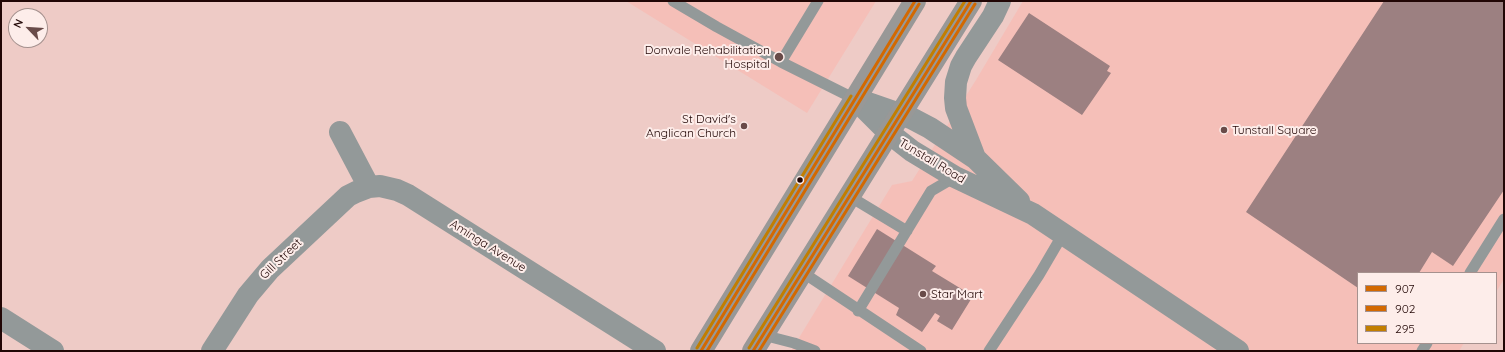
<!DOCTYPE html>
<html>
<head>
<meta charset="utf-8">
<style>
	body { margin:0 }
	#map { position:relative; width:1505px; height:352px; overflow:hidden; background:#eecbc6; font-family:Quicksand,sans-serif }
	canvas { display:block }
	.frame { position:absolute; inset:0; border:2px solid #210605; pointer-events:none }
	.legend { position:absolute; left:1357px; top:272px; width:140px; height:72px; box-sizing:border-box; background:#fdedea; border:1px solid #a5918e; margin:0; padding:5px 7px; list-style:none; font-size:12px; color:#210605 }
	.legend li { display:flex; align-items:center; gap:8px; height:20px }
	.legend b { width:20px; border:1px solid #a5918e }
	.north { position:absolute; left:8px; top:8px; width:40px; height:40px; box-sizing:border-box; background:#fdedea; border:1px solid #a5918e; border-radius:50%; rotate:295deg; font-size:11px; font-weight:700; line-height:16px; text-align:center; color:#210605 }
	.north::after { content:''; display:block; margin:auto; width:14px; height:18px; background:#694b49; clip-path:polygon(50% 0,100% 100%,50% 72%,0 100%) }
</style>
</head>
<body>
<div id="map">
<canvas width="1505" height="352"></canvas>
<div class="frame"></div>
<ul class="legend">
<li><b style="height:5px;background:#d36901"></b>907</li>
<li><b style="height:5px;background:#d36901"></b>902</li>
<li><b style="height:5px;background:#c27e01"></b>295</li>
</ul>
<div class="north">N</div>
</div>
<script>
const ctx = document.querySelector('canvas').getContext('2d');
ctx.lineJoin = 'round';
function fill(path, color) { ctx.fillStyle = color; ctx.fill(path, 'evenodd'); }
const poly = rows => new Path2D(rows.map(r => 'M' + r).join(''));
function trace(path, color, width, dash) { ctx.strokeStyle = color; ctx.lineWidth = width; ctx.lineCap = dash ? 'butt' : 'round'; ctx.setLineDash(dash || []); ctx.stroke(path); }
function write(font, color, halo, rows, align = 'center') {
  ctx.font = font + ' Quicksand,sans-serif'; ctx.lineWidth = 4; ctx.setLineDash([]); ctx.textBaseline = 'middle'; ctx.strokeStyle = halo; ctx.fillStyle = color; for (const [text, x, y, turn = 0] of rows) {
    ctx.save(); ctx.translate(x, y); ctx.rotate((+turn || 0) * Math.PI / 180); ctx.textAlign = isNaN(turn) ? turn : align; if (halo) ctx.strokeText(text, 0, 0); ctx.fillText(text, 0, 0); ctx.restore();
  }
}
fill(poly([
	[626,1,876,1,807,113],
	[1023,1,1504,1,1504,279,1496,292,1496,273,1358,273,1358,343,1464,343,1459,351,791,351,892,185,912,181,976,80]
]), '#f5bfb8');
fill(poly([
	[1384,1,1504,1,1504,190,1453,266,1432,252,1419,273,1358,273,1358,288,1246,212],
	[1029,13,1110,66,1107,71,1111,73,1082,115,998,60],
	[877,229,936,266,932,271,973,296,952,330,937,321,940,316,935,313,922,332,896,315,899,308,848,276]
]), '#9c8081');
trace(poly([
	[673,1,717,27,781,62,855,99],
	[781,62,818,1],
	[849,196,907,231],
	[802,272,921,351],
	[1470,273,1504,219],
	[858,311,931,191,955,177],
	[763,335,794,343,815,351],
	[989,351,1039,275,1063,234],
	[1422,351,1427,343]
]), '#939999', 11);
trace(poly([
	[855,99,889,133,912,151,955,177,1033,214,1238,351],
	[859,100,911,118,930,128,975,158,1019,201],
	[340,132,369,187],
	[975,158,956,108,955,98,956,82,961,66,966,57,993,16,1000,1],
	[1,318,53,351],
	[212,351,248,295,270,269,348,196,356,192,369,187,380,186,397,190,408,195,655,351]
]), '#939999', 22);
trace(poly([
	[701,351,915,1],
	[753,351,971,1]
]), '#989897', 22);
trace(poly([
	[701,351,915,1],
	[753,351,971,1]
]), '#d36901', 3);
trace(poly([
	[707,351,919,4],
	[759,351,975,4]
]), '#d36901', 3);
trace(poly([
	[697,348,851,96],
	[749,348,965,1]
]), '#c27e01', 3);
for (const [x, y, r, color] of [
	[779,57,5,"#694b49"],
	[744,126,4,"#694b49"],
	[1224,130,4,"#694b49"],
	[800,180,3.5,"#210605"],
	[923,294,4,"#694b49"]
]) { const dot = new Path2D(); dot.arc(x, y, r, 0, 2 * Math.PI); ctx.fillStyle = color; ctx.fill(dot); trace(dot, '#fdedea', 1.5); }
write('12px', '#210605', '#fdedea', [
	["Donvale Rehabilitation",770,50],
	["Hospital",770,64],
	["St David's",736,119],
	["Anglican Church",736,133],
	["Tunstall Square",1232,130,"left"],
	["Star Mart",931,294,"left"]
], 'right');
write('12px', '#210605', '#fdedea', [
	["Tunstall Road",932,161,31],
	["Aminga Avenue",488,246,32],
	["Gill Street",281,259,-44]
]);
</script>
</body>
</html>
